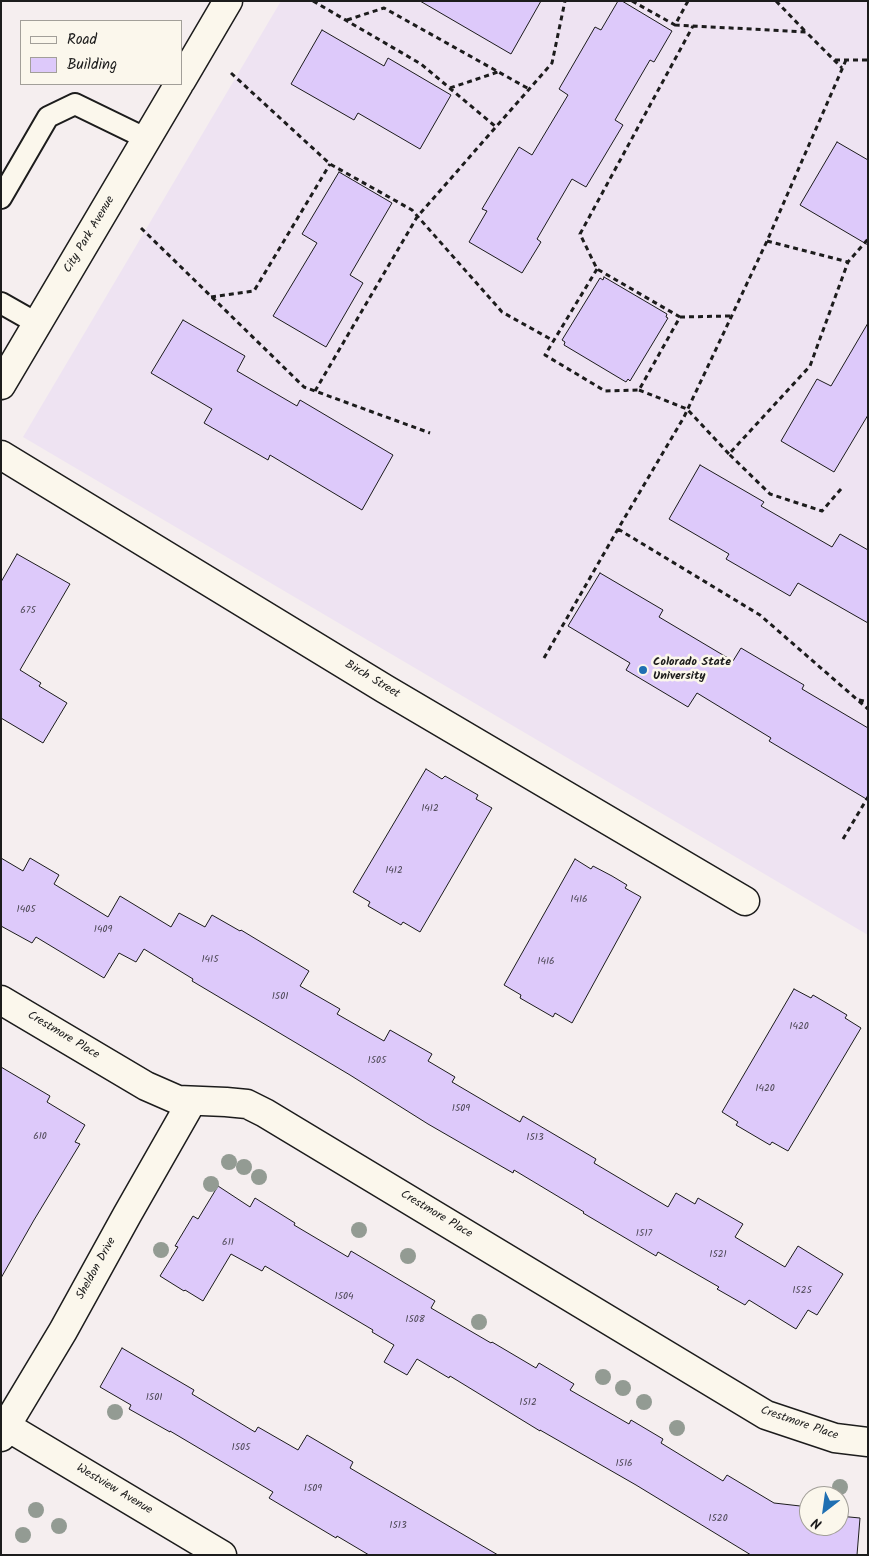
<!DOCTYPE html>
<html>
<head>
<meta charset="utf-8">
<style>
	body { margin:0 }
	#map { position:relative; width:869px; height:1556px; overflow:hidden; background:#f5eeef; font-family:Kalam,sans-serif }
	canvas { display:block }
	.frame { position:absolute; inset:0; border:2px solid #1c1c1c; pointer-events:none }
	.legend { position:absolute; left:20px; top:20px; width:162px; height:65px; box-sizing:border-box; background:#fbf7ec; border:1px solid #a29f99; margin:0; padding:6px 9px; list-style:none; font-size:15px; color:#1c1c1c }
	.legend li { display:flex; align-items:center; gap:10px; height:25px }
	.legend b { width:25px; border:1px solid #a29f99 }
	.north { position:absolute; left:799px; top:1486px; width:50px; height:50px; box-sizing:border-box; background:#fbf7ec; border:1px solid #a29f99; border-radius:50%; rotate:210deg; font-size:14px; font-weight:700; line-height:20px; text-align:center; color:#1c1c1c }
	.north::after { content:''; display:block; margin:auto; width:18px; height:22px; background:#1f6fb2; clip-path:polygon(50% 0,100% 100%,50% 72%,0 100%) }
</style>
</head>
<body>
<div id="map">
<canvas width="869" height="1556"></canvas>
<div class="frame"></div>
<ul class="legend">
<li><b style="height:6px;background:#fbf7ec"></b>Road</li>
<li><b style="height:14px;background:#ddc9fa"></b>Building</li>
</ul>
<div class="north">N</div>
</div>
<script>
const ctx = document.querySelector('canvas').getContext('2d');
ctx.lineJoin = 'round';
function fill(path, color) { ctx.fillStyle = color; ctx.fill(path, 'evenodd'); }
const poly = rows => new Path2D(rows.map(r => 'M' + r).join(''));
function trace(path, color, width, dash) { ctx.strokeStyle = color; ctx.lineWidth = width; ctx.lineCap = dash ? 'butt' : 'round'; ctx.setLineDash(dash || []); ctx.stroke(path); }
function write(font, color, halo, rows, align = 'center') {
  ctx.font = font + ' Kalam,sans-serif'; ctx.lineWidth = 5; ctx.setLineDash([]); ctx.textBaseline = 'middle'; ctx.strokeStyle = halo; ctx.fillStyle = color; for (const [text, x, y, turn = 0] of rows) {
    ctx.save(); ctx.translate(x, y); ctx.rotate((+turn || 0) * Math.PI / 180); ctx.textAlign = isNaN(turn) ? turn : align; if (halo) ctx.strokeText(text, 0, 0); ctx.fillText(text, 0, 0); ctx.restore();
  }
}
fill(poly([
	[281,1,868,1,868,935,23,437]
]), '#eee3f2');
const building = poly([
	[420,1,541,1,511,54,420,1],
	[618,1,622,1,672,31,654,62,650,60,615,120,623,125,586,187,572,179,537,239,541,242,522,273,469,242,487,211,482,209,519,147,532,155,568,95,559,89,595,27,601,30,618,1],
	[322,30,384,66,388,58,451,95,420,149,358,113,354,120,291,84,322,30],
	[837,142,868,160,868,245,800,205,837,142],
	[339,172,392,203,350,275,363,283,326,347,273,316,317,243,302,234,339,172],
	[604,277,667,314,666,317,668,318,630,381,628,379,626,382,564,345,565,342,562,340,600,278,603,280,604,277],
	[183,320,245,356,237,371,297,406,300,400,393,455,362,510,270,455,268,460,204,423,212,409,151,373,183,320],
	[868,323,868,415,834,472,781,441,817,379,831,386,868,323],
	[700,465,764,502,761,506,832,547,840,534,868,550,868,623,798,583,790,596,726,559,729,554,669,519,700,465],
	[17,554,70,584,20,670,41,683,39,686,67,703,43,743,1,718,1,582,17,554],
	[600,573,663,610,659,617,733,661,741,648,804,685,802,689,868,728,868,800,769,741,771,738,697,693,688,707,626,670,630,663,568,626,600,573],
	[426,769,442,779,445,776,478,795,476,799,492,808,420,932,403,922,401,925,368,906,370,902,353,892,426,769],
	[1,858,23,871,30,858,59,875,54,884,108,917,120,896,171,927,179,913,205,927,212,915,240,931,241,930,309,971,300,986,340,1009,337,1014,384,1041,390,1030,432,1054,428,1061,455,1077,452,1082,520,1122,523,1116,596,1159,594,1163,668,1207,676,1193,695,1204,698,1198,743,1224,735,1237,785,1267,798,1246,843,1274,817,1315,808,1310,796,1329,749,1300,745,1305,717,1289,719,1287,658,1252,656,1256,583,1213,584,1212,514,1170,513,1173,428,1124,350,1075,219,997,192,981,193,979,144,949,136,962,119,953,104,978,36,937,32,943,1,926,1,858],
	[575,859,591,869,593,866,612,876,627,885,625,888,641,897,572,1023,555,1013,553,1017,520,998,521,995,504,985,575,859],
	[794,989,811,998,813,995,847,1015,845,1018,861,1028,788,1151,772,1142,770,1145,736,1125,738,1122,722,1112,794,989],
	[1,1067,50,1096,47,1102,85,1125,75,1142,80,1144,34,1220,1,1278,1,1067],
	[218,1186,250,1207,255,1198,295,1223,294,1225,348,1257,351,1251,435,1301,431,1308,491,1343,492,1342,536,1368,539,1363,574,1384,570,1390,629,1424,631,1420,663,1439,661,1443,723,1481,727,1475,774,1503,809,1507,809,1526,839,1526,839,1516,860,1518,857,1555,751,1555,636,1485,540,1430,540,1431,450,1376,449,1378,417,1359,407,1375,384,1362,394,1345,372,1332,373,1330,265,1266,262,1271,231,1254,203,1301,185,1290,184,1291,160,1276,178,1247,175,1246,193,1216,198,1219,218,1186],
	[122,1348,194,1390,192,1394,255,1432,258,1427,298,1450,307,1435,353,1462,350,1468,498,1555,369,1555,337,1536,336,1538,269,1498,273,1492,170,1431,170,1432,129,1409,131,1405,100,1387,122,1348]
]);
fill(building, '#ddc9fa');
trace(building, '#1c1c1c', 1);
const lane = poly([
	[1,198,48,117,75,104,147,139],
	[1,303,38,324]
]);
const street = poly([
	[181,81,228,1],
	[1,385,179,84],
	[1,455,385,689,745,901],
	[1,1000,146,1086,178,1100,226,1102,247,1104,265,1113,766,1415,835,1438,868,1442],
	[6,1426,222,1555],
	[1,1437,6,1426,63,1331,127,1215,192,1101]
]);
trace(lane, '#1c1c1c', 24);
trace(street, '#1c1c1c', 31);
trace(poly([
	[313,1,421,64,496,127],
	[632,1,675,25],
	[688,1,675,25,806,32,842,68],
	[776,1,805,31],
	[347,20,384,8,529,89],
	[835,60,868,60],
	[231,73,330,164,412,210,502,312,554,341],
	[450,88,498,72],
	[141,228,304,387,430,433],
	[767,241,848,262],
	[597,269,545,355,605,391,639,390,680,317,597,269,580,234,693,26],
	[211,297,254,291,330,164],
	[680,317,731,316],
	[639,390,687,409,729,454],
	[315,391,417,217,552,63,565,1],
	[841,489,822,511,770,494,729,454,810,366,848,262,868,239],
	[618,529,760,615,868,709],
	[544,658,618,529,684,417,767,241,846,60],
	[859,700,868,702],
	[843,839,868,797]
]), '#1c1c1c', 3, [5, 4]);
trace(lane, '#fbf7ec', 20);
trace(street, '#fbf7ec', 28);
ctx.fillStyle = '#939b93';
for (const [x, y] of [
	[229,1162],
	[244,1167],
	[259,1177],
	[211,1184],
	[359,1230],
	[161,1250],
	[408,1256],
	[479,1322],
	[603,1377],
	[623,1388],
	[644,1402],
	[115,1412],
	[677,1428],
	[840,1487],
	[36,1510],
	[59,1526],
	[23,1535]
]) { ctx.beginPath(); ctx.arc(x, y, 8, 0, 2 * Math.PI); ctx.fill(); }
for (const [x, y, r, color] of [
	[643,670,5,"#1f6fb2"]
]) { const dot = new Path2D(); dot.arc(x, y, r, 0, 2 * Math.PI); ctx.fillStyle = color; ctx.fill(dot); trace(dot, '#fbf7ec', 2); }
write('10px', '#4c4754', null, [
	["675",28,611],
	["1412",430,809],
	["1412",394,871],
	["1416",579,900],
	["1405",26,910],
	["1409",103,930],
	["1415",210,960],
	["1416",546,962],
	["1501",280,997],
	["1420",799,1027],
	["1505",377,1061],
	["1420",765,1089],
	["1509",461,1109],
	["610",40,1137],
	["1513",535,1138],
	["1517",644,1234],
	["611",228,1243],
	["1521",718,1255],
	["1525",802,1291],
	["1504",344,1297],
	["1508",415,1320],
	["1501",154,1398],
	["1512",528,1403],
	["1505",241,1448],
	["1516",624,1464],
	["1509",313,1489],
	["1520",718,1519],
	["1513",398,1526]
]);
write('12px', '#1c1c1c', '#fbf7ec', [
	["City Park Avenue",90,235,-59],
	["Birch Street",372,680,31],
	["Crestmore Place",63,1036,31],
	["Crestmore Place",436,1215,31],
	["Sheldon Drive",97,1269,-61],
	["Crestmore Place",799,1424,19],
	["Westview Avenue",114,1490,31]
]);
write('bold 12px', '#1c1c1c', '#fbf7ec', [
	["Colorado State",653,663],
	["University",653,677]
], 'left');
</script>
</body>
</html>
